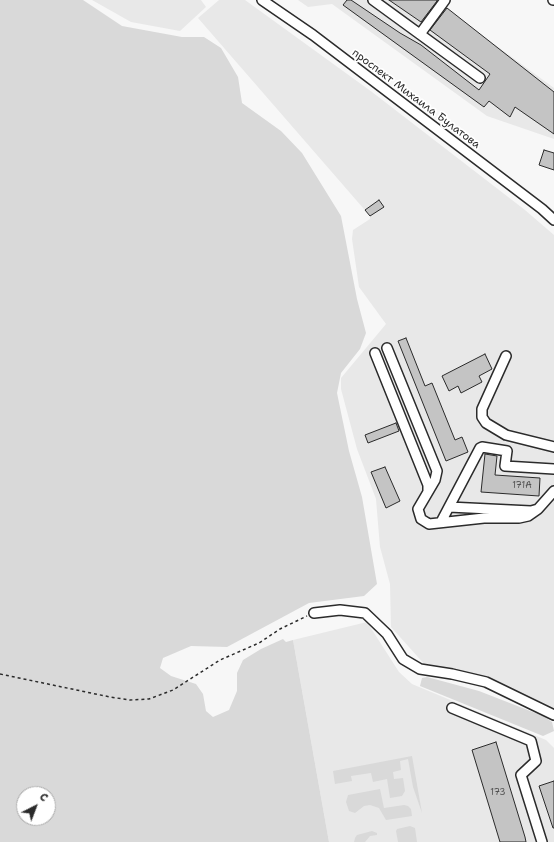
<!DOCTYPE html>
<html>
<head>
<meta charset="utf-8">
<style>
	body { margin:0 }
	#map { position:relative; width:554px; height:842px; overflow:hidden; background:#f7f7f7; font-family:"Shantell Sans",sans-serif }
	canvas { display:block }
	.north { position:absolute; left:16px; top:786px; width:40px; height:40px; box-sizing:border-box; background:#fff; border:1px solid #aaa; border-radius:50%; rotate:42deg; font-size:11px; font-weight:700; line-height:16px; text-align:center; color:#2b2b2b }
	.north::after { content:''; display:block; margin:auto; width:14px; height:18px; background:#2b2b2b; clip-path:polygon(50% 0,100% 100%,50% 72%,0 100%) }
</style>
</head>
<body>
<div id="map">
<canvas width="554" height="842"></canvas>
<div class="north">С</div>
</div>
<script>
const ctx = document.querySelector('canvas').getContext('2d');
ctx.lineJoin = 'round';
function fill(path, color) { ctx.fillStyle = color; ctx.fill(path, 'evenodd'); }
const poly = rows => new Path2D(rows.map(r => 'M' + r).join(''));
function trace(path, color, width, dash) { ctx.strokeStyle = color; ctx.lineWidth = width; ctx.lineCap = dash ? 'butt' : 'round'; ctx.setLineDash(dash || []); ctx.stroke(path); }
function write(font, color, halo, rows, align = 'center') {
  ctx.font = font + ' "Shantell Sans",sans-serif'; ctx.lineWidth = 3.5; ctx.setLineDash([]); ctx.textBaseline = 'middle'; ctx.strokeStyle = halo; ctx.fillStyle = color; for (const [text, x, y, turn = 0] of rows) {
    ctx.save(); ctx.translate(x, y); ctx.rotate((+turn || 0) * Math.PI / 180); ctx.textAlign = isNaN(turn) ? turn : align; if (halo) ctx.strokeText(text, 0, 0); ctx.fillText(text, 0, 0); ctx.restore();
  }
}
fill(poly([
	[92,0,201,0,206,7,180,31,131,22],
	[219,0,245,0,372,92,525,210,554,235,554,712,486,678,426,666,391,627,390,584,380,547,376,499,357,449,341,389,341,378,386,324,359,287,352,239,353,230,370,219,370,216,198,18],
	[298,0,434,0,554,88,554,139,487,116,332,4,308,7],
	[367,622,399,672,412,684,546,740,554,748,554,842,329,842,293,640]
]), '#e8e8e8');
fill(poly([
	[0,0,83,0,122,26,182,37,204,37,221,48,238,77,242,103,281,131,302,153,341,216,357,299,366,333,360,349,341,373,337,393,349,451,362,497,377,584,364,596,309,603,227,647,191,646,163,658,160,668,171,676,196,684,203,694,206,711,213,717,229,710,237,691,237,673,243,660,261,649,283,639,286,642,293,640,329,842,0,842],
	[24,794,48,794,48,818,24,818],
	[427,677,479,691,543,716,552,722,554,731,543,736,420,686,422,678],
	[412,756,422,813,413,787,408,759,400,761,401,770,393,772,394,779,403,778,405,791,402,796,390,798,387,779,373,782,371,773,351,776,352,781,335,784,333,771],
	[380,789,384,808,404,805,408,806,411,809,412,816,386,820,379,808,370,805,364,806,355,813,349,811,346,802,348,795],
	[410,826,415,828,417,842,398,842,396,831,397,829],
	[372,831,377,833,377,835,370,836,365,842,354,842,355,838,357,835]
]), '#d9d9d9');
const building = poly([
	[347,0,351,0,400,33,421,45,479,90,490,74,430,30,447,8,554,92,554,134,515,107,510,117,489,101,484,107,343,5,347,0],
	[389,0,437,0,437,1,421,22,389,0],
	[544,150,554,153,554,170,539,165,544,150],
	[379,200,384,207,370,216,365,210,379,200],
	[406,338,425,386,432,383,455,440,462,437,468,452,446,461,398,341,406,338],
	[485,354,492,369,479,376,482,382,461,393,458,386,449,391,442,376,485,354],
	[396,423,399,431,368,443,365,435,396,423],
	[485,454,497,456,495,475,540,478,539,496,481,492,485,454],
	[385,467,400,501,386,508,371,472,385,467],
	[496,742,525,837,526,842,500,842,472,750,496,742],
	[554,781,554,828,553,828,539,786,554,781]
]);
fill(building, '#c4c4c4');
trace(building, '#2b2b2b', 1);
const minor = poly([
	[262,0,313,35,542,209,554,220],
	[373,0,480,78],
	[553,0,554,0],
	[420,34,445,0],
	[387,348,437,471,435,480,418,509,421,519,429,524,484,518,519,518,528,516,538,509],
	[375,353,428,485,428,492],
	[506,356,482,409,482,417,486,423,506,435,554,447],
	[449,507,531,511,538,509,554,491],
	[441,522,480,448,482,447,507,451,505,466,554,469],
	[314,613,340,610,365,613,387,634,403,659,420,669,452,674,486,682,554,715],
	[452,708,531,741,536,761,521,775,542,842]
]);
trace(minor, '#2b2b2b', 12);
trace(poly([
	[0,674,110,697,130,700,149,699,173,690,220,660,259,643,280,629,307,616]
]), '#2b2b2b', 1.5, [3, 3]);
trace(minor, '#fff', 9);
write('9px', '#515151', null, [
	["171А",522,486],
	["173",498,793]
]);
write('11px', '#2b2b2b', '#fff', [
	["проспект Михаила Булатова",416,99,37]
]);
</script>
</body>
</html>
